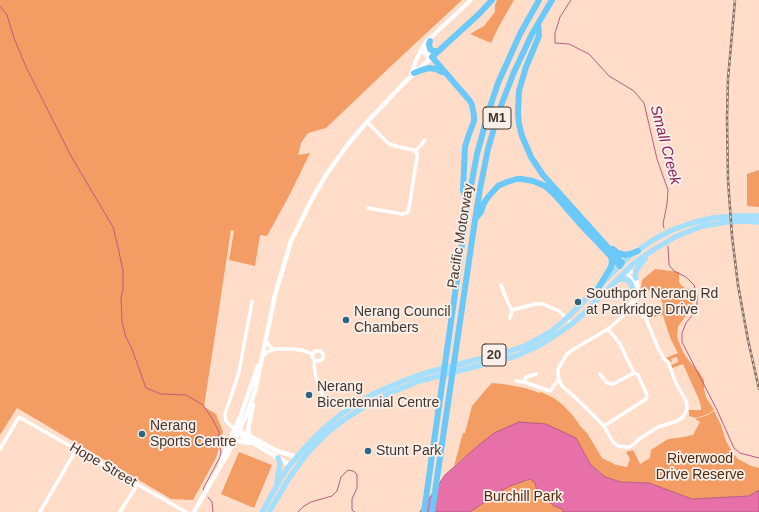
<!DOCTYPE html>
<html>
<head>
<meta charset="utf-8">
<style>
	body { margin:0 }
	canvas { display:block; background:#ffddc9 }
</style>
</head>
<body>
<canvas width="759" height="512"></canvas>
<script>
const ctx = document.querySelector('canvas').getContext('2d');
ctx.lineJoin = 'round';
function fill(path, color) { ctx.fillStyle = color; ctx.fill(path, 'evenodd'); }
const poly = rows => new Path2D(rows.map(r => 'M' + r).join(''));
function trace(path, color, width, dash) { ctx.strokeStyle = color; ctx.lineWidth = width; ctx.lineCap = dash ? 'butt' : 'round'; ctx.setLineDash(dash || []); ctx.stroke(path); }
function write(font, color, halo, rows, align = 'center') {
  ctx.font = font + ' Helvetica,sans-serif'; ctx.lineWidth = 3.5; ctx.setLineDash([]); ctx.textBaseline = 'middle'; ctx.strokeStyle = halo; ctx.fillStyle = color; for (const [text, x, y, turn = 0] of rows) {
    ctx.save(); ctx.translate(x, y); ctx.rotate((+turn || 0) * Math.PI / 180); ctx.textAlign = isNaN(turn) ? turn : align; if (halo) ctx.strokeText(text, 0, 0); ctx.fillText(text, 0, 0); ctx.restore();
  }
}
fill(poly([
	[0,0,462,0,390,67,326,128,308,133,301,143,298,155,310,153,289,196,267,236,260,235,255,266,229,260,234,231,231,230,204,407,216,414,223,432,216,458,193,500,171,499,17,408,0,435],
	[497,0,514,0,498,28,491,43,470,34,484,26,495,12,495,5],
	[759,170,759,207,747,206,747,174],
	[655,269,679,272,679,282,681,285,685,288,691,289,695,292,692,306,678,327,677,337,683,352,689,361,699,372,704,380,704,389,706,397,714,410,708,414,696,418,689,416,689,410,701,410,701,406,698,397,691,382,683,364,672,368,671,365,678,362,677,357,671,359,672,362,670,362,666,358,678,353,671,340,665,322,663,315,649,318,648,315,649,315,648,313,662,310,663,304,660,297,651,290,640,292,642,280],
	[492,383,503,384,525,388,540,393,541,392,554,398,564,406,574,417,581,427,587,433,602,458,616,465,627,467,630,459,626,452,633,450,640,464,650,458,651,450,668,439,684,437,693,435,700,422,695,419,708,415,714,411,721,425,726,441,734,455,738,459,751,466,759,468,759,490,749,496,692,499,649,483,621,482,605,477,591,465,576,438,494,433,473,450,454,466,463,433,465,433,472,406,487,388],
	[239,452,272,465,254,508,221,494],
	[530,479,535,483,537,491,554,506,563,509,563,512,470,512,501,491,510,486]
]), '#f39d65');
const water = poly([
	[519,422,546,424,576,438,591,465,605,477,621,482,649,483,692,499,749,496,759,490,759,512,563,512,562,509,554,506,543,497,537,491,535,483,530,479,510,486,501,491,470,512,420,512,445,475,473,450,494,433,519,422]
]);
fill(water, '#e670a7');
trace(water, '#b65e82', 1);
trace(poly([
	[571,0,560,17,555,33,555,43,569,44,589,54,609,76,634,91,644,103,657,159,668,190,667,204,663,224,664,228],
	[0,6,7,15,14,38,26,67,71,156,113,227,118,247,123,271,123,290,121,297,122,322,126,337,132,349,146,388,161,394,186,395,203,405,213,420,219,432,218,441,221,452,220,457,204,487,203,490],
	[668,246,669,265,674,271,686,277,694,285,697,295,697,304,694,313,686,323,682,333,682,342,717,410,734,448,740,453,759,458],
	[208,497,212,502,213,512],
	[298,512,304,506,311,502,332,496,337,491,341,477,348,470,353,471,356,473,357,476,357,488,352,499,352,510,355,512]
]), '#b65e82', 1);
trace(poly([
	[367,122,389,144,399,147,414,150,417,154,417,157,409,208,407,213,402,214,368,208],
	[415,152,425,140],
	[628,269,634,274,637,281,638,287,636,299,636,304],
	[626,272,633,281,635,291],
	[501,285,508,303,512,310,535,304,543,304,559,311,572,324],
	'628.5 307a4.5 4.5 0 1 1 9 0a4.5 4.5 0 1 1-9 0Z',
	[630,304,633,300,634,297],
	[630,310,608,329,574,349,567,354,558,369,558,376,562,386,579,401,604,426,613,442,618,446,625,447,629,447,634,444,639,439,658,427,677,421,683,417,686,411,687,407,686,401,676,383,668,362,664,359,658,348,646,319,637,310],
	[510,318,512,310],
	[266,340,270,347,274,349],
	[313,354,312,357,315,361,314,366,316,378,323,396,326,400,329,402,334,402,340,404,347,411],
	[313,354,315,351,319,351,322,352,323,355,323,358,321,360,318,361,315,361],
	[263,356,267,352,275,349,292,349,301,350,313,354],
	[600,374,607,383,613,384,634,373],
	[516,381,524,382,550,391,559,379],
	[524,382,526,377,536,374],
	[604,426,646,399,647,395,638,375,634,373,620,344,608,329],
	[235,430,226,421,225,414,239,372,252,301],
	[0,449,19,417,186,512],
	[40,512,76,450],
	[120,512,137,485]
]), '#fff', 3.5);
trace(poly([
	[429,43,427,46,426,50,432,57],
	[430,59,423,52,423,49,424,45,426,42,471,0]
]), '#fff', 4);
trace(poly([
	[412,74,417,58,423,47],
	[237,430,246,434,277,451,297,457],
	[237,432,243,437,290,465],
	[250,436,248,430,253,405],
	[234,442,238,441,250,443],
	[222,462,223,456,241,415,258,366],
	[194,512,222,463,226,457,247,414,255,391,275,295,291,241,312,199,326,175,349,143,367,122,404,83,432,57]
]), '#fff', 4.5);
trace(poly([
	[636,278,635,275,636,271,640,265,645,259],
	[618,279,626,279,630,282,634,291,634,297],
	[277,482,280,463,278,458],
	[262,512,281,478,290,465,302,451,321,431,340,415,353,406,373,394,403,381,425,373,510,351,525,346,538,339,552,331,567,318,622,263,634,253,653,240,672,230,695,222,713,218,735,216,759,216],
	[269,512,288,480,302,460,311,449,328,432,345,419,367,405,390,393,419,381,516,356,540,345,562,331,578,319,633,264,650,252,675,237,702,226,709,225,727,222,746,221,759,222]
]), '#a6dffb', 5.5);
trace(poly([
	[538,24,539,36,526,67,519,91,518,112,519,124,522,136,531,157,543,175,622,263],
	[430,41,429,44,430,49,433,51,439,51],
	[414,73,422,70,429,68,436,69,442,72],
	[468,202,463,190,465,147,468,137,474,121,474,116,472,105,470,101,432,57,479,14,492,0],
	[476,218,481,212,484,203,488,197,498,186,507,182,517,179,522,179,533,181,545,186,554,194,582,226,620,266],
	[613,249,618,253,625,255,630,254,638,251],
	[599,287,611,267,612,261,611,257],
	[424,512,468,202,477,154,489,110,498,83,520,34,539,0],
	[432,512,475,220,480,189,488,149,499,111,514,72,532,34,552,0]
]), '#6ac9f9', 6);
const rail = poly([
	[735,0,728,79,727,118,728,180,732,236,738,285,748,340,759,389]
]);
trace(rail, '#867063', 2.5);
trace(rail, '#f9f0eb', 1, [3]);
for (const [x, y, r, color] of [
	[578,302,4,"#2e647f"],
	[346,320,4,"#2e647f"],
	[309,395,4,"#2e647f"],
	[142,434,4,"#2e647f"],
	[368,451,4,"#2e647f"]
]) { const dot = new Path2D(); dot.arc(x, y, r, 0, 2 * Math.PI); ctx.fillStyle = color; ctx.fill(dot); trace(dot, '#f9f0eb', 1.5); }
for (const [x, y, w] of [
	[497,118,28],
	[494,355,24]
]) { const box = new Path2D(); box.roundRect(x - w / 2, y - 11, w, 22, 3); ctx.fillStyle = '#f9f0eb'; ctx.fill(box); trace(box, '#45352b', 1); }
write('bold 13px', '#45352b', null, [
	["M1",497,118],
	["20",494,355]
]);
write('14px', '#45352b', '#f9f0eb', [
	["Pacific Motorway",461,236,-81],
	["Hope Street",103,465,30]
]);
write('14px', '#45352b', '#f9f0eb', [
	["Southport Nerang Rd",586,294],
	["at Parkridge Drive",586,310],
	["Nerang Council",354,312],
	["Chambers",354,328],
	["Nerang",317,387],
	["Bicentennial Centre",317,403],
	["Nerang",150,426],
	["Sports Centre",150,442],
	["Stunt Park",376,451]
], 'left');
write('14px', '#512707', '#f9f0eb', [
	["Riverwood",700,459],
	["Drive Reserve",700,475],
	["Burchill Park",523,497]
]);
write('italic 15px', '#8a2058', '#f9f0eb', [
	["Small Creek",665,145,75]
]);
</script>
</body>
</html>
